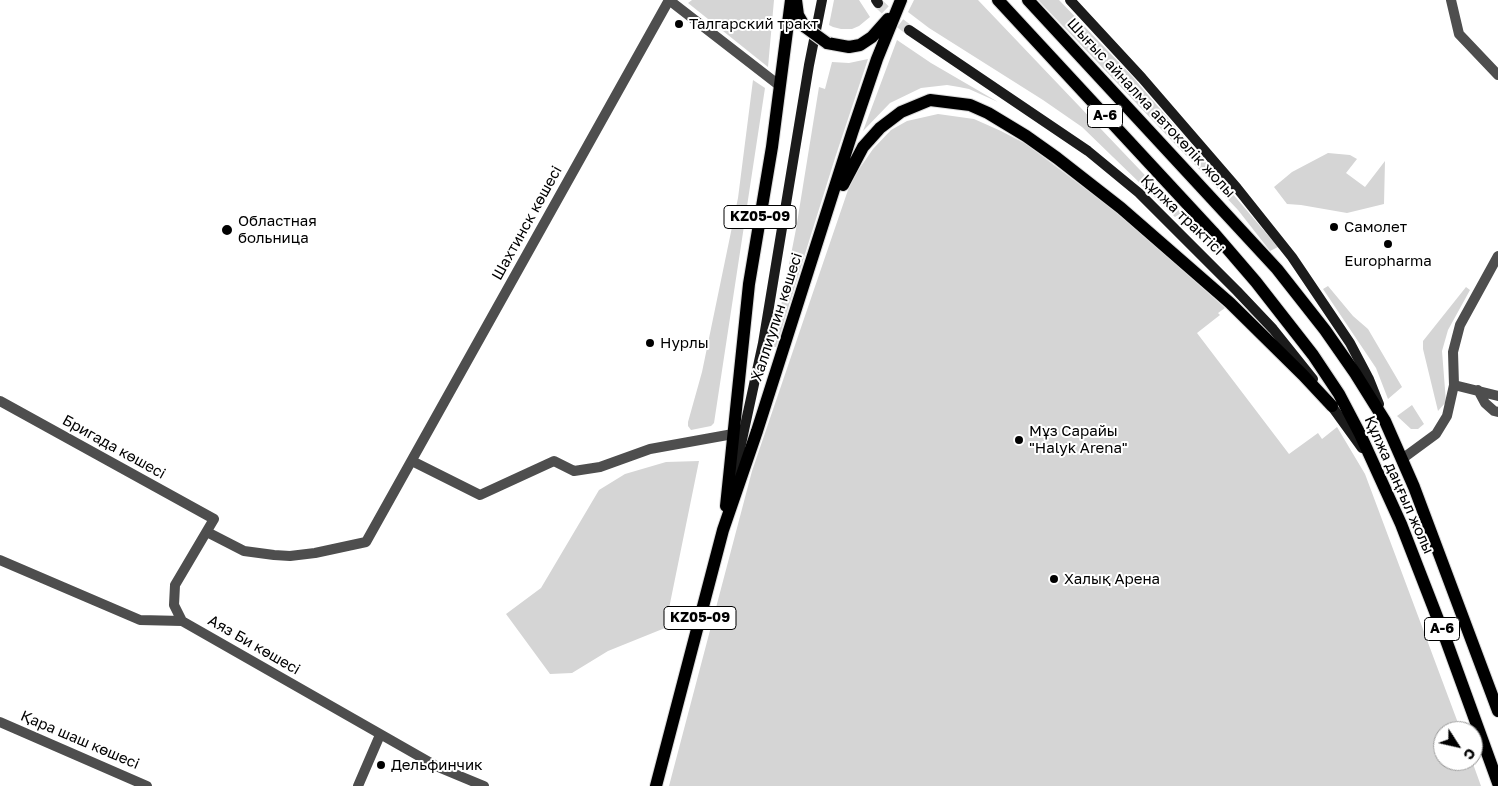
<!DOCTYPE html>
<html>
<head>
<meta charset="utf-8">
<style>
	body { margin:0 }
	#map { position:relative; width:1498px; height:786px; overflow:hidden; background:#fff; font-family:"Golos Text",sans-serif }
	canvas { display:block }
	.north { position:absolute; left:1433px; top:721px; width:50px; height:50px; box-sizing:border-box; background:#fff; border:1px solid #999; border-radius:50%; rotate:125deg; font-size:14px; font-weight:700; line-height:20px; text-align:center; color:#000 }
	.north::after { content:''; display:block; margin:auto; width:18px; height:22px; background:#000; clip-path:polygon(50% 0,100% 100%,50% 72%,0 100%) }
</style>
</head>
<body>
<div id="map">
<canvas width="1498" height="786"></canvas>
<div class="north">С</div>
</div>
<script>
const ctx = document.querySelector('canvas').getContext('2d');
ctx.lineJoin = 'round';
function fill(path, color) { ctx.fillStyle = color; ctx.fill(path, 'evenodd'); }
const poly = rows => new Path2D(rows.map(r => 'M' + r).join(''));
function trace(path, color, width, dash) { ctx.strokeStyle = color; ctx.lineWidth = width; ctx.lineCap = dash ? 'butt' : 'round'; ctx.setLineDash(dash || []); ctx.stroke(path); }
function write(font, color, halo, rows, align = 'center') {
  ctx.font = font + ' "Golos Text",sans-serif'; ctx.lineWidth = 4; ctx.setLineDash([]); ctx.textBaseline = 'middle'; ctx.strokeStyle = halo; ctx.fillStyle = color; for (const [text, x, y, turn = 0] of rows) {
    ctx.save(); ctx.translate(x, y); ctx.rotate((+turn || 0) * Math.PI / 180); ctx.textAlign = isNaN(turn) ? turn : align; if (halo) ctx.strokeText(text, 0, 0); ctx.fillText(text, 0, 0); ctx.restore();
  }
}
fill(poly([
	[692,0,774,0,768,67,688,3],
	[834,0,859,0,870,17,859,26,852,29,841,29,833,27,829,25],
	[914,0,978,0,1181,213,1175,217,1082,127,1043,100,929,28,908,12],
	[1038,0,1059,0,1132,76,1278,247,1270,251,1238,210],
	[897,40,931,63,998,102,969,89,959,87,947,85,921,88,890,103,863,131],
	[868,59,835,158,776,347,773,347,796,229,819,87,825,89,832,62,849,63],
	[753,80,765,88,714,423,711,426,691,430,688,426,688,422,702,372,738,198],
	[938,114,974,119,1001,131,1026,144,1123,217,1225,308,1218,313,1220,315,1197,333,1289,454,1318,433,1322,439,1337,427,1365,474,1461,731,1443,731,1443,761,1472,761,1481,786,669,786,752,471,848,190,857,172,873,149,891,130,907,121],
	[1328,153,1350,155,1357,159,1346,173,1365,187,1385,161,1384,204,1347,213,1301,205,1287,204,1274,187,1292,172],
	[1328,286,1353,316,1368,329,1402,387,1388,399,1376,368,1323,289],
	[1466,287,1470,290,1448,330,1442,351,1446,402,1438,411,1423,349,1423,341],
	[1412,405,1424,424,1418,429,1411,429,1397,416],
	[699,461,665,628,608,651,572,673,550,674,506,614,541,588,599,490,625,474,666,462]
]), '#d5d5d5');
trace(poly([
	[878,3,896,20,909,30]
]), '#d9d9d9', 10, [10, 5]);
const primary = poly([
	[796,0,798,15,805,27],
	[998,0,1213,232,1256,282,1313,355,1339,394,1360,434,1401,524,1446,640,1498,783],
	[1028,0,1277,269,1325,330,1355,373,1385,421,1414,487,1498,711],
	[827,43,849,47,860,45,872,37,888,19],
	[843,185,863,147,880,128,901,112,930,100,970,105,988,113,1026,136,1057,158,1121,208,1230,303,1303,375,1332,406],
	[726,506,749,284,772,147,791,0],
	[656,786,723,530,757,431,852,133,877,59,901,0]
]);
trace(primary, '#dbdbdb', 14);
trace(poly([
	[1451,0,1459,34,1498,75],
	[1454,385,1498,396],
	[1478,390,1485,403,1494,411,1498,412],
	[0,401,214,519,175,585,174,605,182,621],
	[1402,459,1436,434,1447,416,1454,385,1453,352,1460,325,1498,256],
	[412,461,480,495,554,461,574,471,600,467,650,449,733,434],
	[207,532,244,551,274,555,290,556,315,553,366,542,669,0],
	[0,560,140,620,182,621,438,767,484,786],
	[0,722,147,786],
	[358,786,380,735]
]), '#4e4e4e', 10);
trace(poly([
	[669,0,780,86]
]), '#4e4e4e', 10);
trace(poly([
	[876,0,878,3],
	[1070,0,1142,78,1237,188,1292,257,1350,343,1369,379,1379,404],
	[909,30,1088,151,1139,193,1237,291,1273,329,1313,379],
	[1328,401,1362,448],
	[733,481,763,343,809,65,822,0]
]), '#1b1b1b', 10);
trace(primary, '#000', 12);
const primaryBridge = poly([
	[805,27,827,43]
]);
trace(primaryBridge, '#dbdbdb', 14, []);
trace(primaryBridge, '#000', 12);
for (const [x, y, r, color] of [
	[679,24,5,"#000"],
	[1334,227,5,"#000"],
	[227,230,6,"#000"],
	[1388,244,5,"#000"],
	[650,343,5,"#000"],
	[1019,440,5,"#000"],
	[1054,579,5,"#000"],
	[381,765,5,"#000"]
]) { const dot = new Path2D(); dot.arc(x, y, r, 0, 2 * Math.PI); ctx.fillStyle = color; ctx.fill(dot); trace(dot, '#fff', 2); }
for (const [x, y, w] of [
	[1105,116,35],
	[760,217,72],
	[700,618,72],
	[1442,629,35]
]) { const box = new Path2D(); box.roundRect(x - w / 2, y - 11.5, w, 23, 4); ctx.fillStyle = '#fff'; ctx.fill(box); trace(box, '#000', 1); }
write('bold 14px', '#000', null, [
	["A-6",1105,116],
	["KZ05-09",760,217],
	["KZ05-09",700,618],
	["A-6",1442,629]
]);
write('15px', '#000', '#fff', [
	["Талгарский тракт",689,24],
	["Областная",238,221],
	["больница",238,238],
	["Самолет",1344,227],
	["Europharma",1388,261,"center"],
	["Нурлы",660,343],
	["Мұз Сарайы",1029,431],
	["\"Halyk Arena\"",1029,448],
	["Халық Арена",1064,579],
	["Дельфинчик",391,765]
], 'left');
write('15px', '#000', '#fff', [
	["Шығыс айналма автокөлік жолы",1151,108,47],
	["Құлжа трактісі",1182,215,44],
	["Шахтинск көшесі",527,223,-61],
	["Халлиулин көшесі",777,317,-72],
	["Бригада көшесі",114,447,29],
	["Құлжа даңғыл жолы",1399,485,66],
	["Аяз Би көшесі",254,645,30],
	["Қара шаш көшесі",80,740,23]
]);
</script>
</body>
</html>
